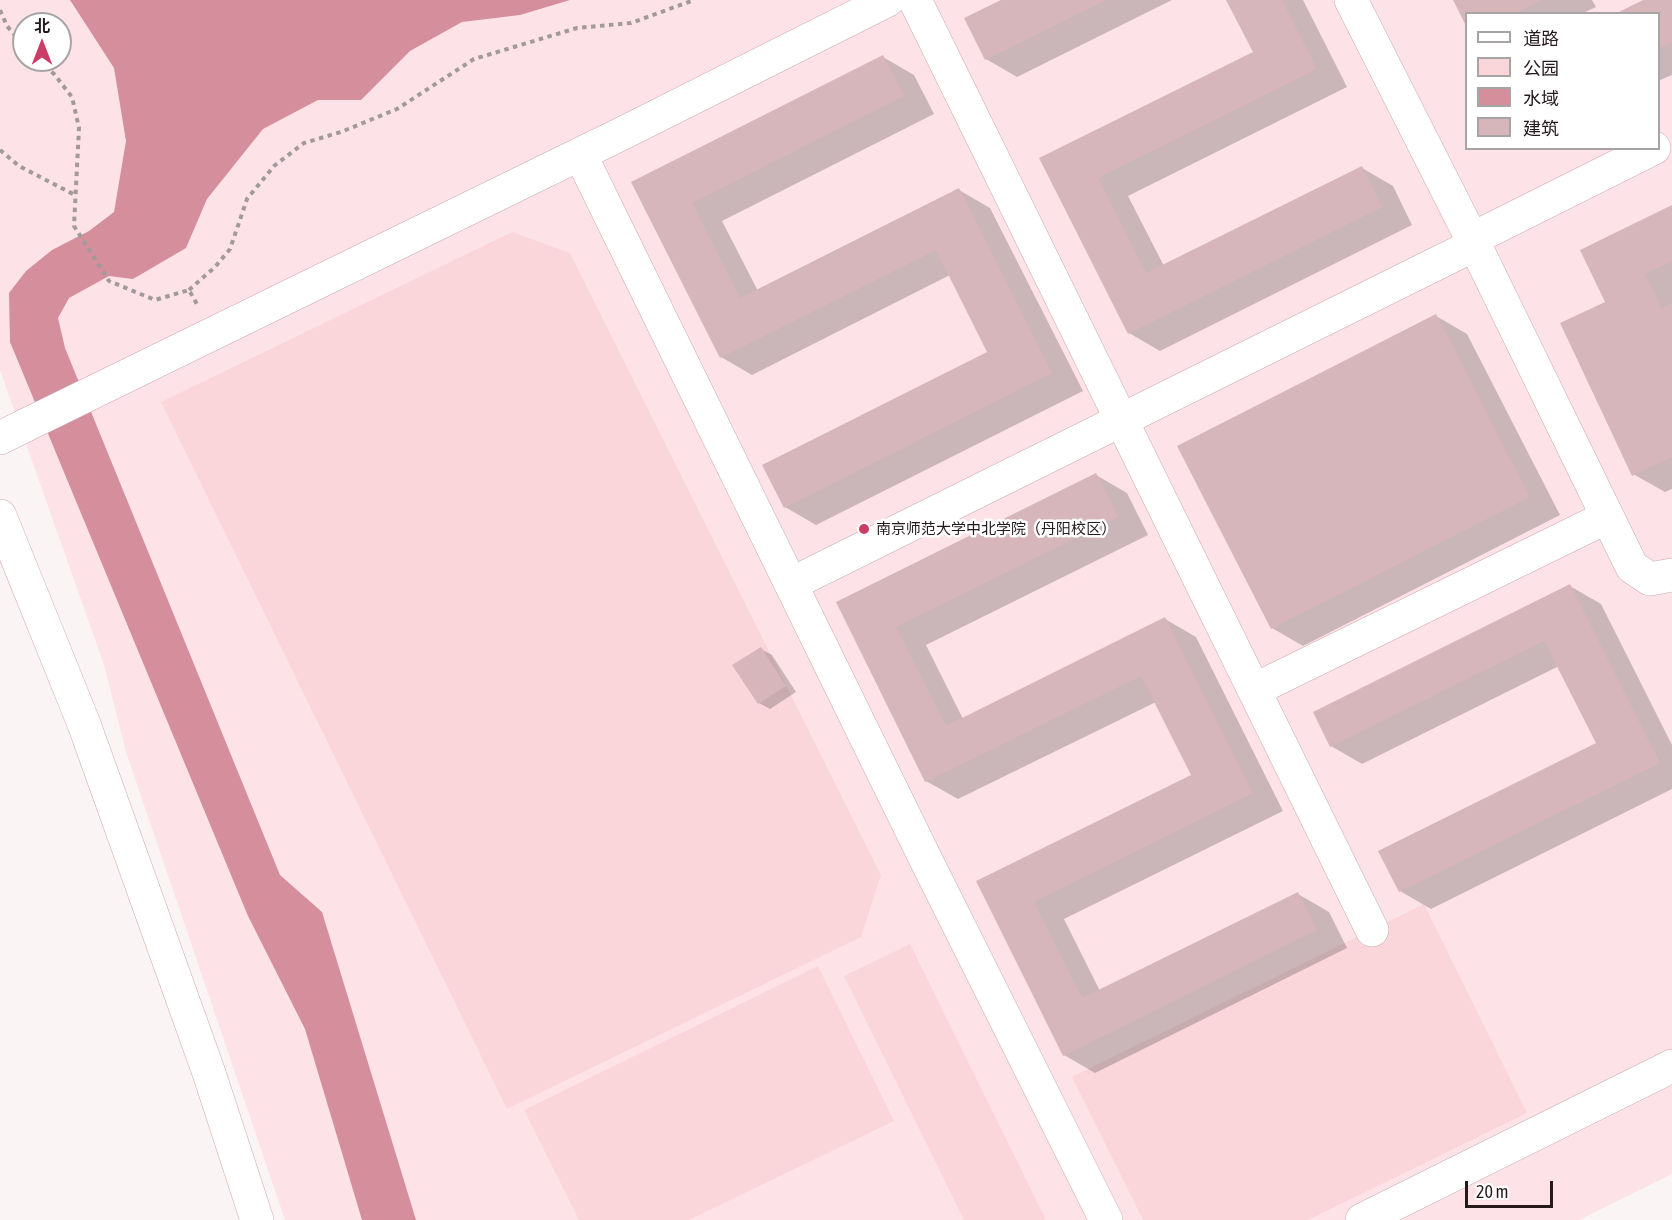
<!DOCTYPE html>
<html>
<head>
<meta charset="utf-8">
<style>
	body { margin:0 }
	#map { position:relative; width:1672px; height:1220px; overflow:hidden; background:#fbf4f5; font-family:"Asap Condensed","Noto Sans SC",sans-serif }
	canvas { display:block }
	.legend { position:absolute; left:1465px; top:12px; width:195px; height:138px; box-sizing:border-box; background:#fff; border:2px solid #a8a3a4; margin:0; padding:8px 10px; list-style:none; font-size:18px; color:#25191c }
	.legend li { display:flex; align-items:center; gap:12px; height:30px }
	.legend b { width:30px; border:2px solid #a8a3a4 }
	.north { position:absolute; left:12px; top:12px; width:60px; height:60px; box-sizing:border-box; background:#fff; border:2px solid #a8a3a4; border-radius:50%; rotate:0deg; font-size:16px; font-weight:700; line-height:24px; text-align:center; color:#25191c }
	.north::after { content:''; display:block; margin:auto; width:21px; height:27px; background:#cb3d67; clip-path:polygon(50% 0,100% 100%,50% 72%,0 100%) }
	.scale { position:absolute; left:1465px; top:1181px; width:88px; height:27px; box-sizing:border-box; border:3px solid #25191c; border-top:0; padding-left:8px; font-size:18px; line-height:21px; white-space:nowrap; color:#25191c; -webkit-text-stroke:4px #fff; paint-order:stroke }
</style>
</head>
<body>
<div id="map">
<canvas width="1672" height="1220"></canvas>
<ul class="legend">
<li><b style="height:8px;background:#fff"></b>道路</li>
<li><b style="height:16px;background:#fad6db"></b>公园</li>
<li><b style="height:16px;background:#d58e9c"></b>水域</li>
<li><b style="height:16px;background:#d6b6bb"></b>建筑</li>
</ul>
<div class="north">北</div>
<div class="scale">20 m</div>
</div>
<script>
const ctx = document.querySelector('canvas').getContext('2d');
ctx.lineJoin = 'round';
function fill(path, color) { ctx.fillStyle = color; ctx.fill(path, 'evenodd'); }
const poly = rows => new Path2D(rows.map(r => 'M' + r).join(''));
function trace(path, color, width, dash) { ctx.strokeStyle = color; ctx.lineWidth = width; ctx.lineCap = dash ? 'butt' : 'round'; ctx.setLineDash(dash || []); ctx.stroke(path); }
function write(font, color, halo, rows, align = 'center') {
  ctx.font = font + ' "Asap Condensed","Noto Sans SC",sans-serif'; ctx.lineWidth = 5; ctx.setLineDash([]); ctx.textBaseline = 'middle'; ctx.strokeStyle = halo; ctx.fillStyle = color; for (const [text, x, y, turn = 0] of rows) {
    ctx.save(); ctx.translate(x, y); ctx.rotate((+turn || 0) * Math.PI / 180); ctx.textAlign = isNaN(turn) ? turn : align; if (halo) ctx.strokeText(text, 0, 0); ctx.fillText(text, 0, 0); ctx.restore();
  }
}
fill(poly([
	[0,0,1672,0,1672,1174,1579,1220,285,1220,126,752,104,665,0,370],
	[1466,14,1658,14,1658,148,1466,148],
	[24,24,60,24,60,60,24,60]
]), '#fde3e8');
fill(poly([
	[512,232,570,253,881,875,861,937,507,1109,161,402],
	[1424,904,1527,1113,1308,1220,1143,1220,1072,1077],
	[910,944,1046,1220,964,1220,844,976],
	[818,966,894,1121,689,1220,579,1220,524,1110]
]), '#fad6db');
fill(poly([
	[70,0,570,0,520,15,462,22,410,51,361,100,318,100,263,129,207,199,186,248,133,279,109,276,69,298,58,318,65,348,280,875,322,912,416,1220,362,1220,305,1029,248,916,10,342,9,293,26,271,52,250,89,231,114,212,126,141,114,68]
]), '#d58e9c');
fill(poly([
	[1004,0,1172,0,1017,77,986,59],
	[1228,0,1303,0,1347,87,1128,196,1164,266,1362,168,1393,186,1412,225,1160,351,1129,333,1041,158,1255,53],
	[1455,0,1592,0,1596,7,1581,14,1466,14,1466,23],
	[1646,0,1672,0,1672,75,1658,81,1658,14],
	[883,57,914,75,934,114,722,221,758,291,959,190,990,208,1083,391,816,525,785,507,989,352,950,275,752,375,721,357,633,183],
	[1672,207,1672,489,1665,492,1633,474,1607,303],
	[1436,316,1467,334,1560,515,1303,646,1272,628],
	[1096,475,1127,493,1148,535,926,645,963,719,1165,619,1196,637,1283,811,1064,919,1100,991,1298,894,1329,912,1347,948,1095,1073,1064,1055,978,882,1193,776,1156,702,958,799,926,781,838,602],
	[1570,586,1601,604,1672,745,1672,789,1431,909,1400,891,1598,744,1559,666,1362,764,1331,746],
	[761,649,772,655,796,692,770,709,759,703]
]), '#0003');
fill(poly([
	[1001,0,1106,0,985,60,964,18],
	[1226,0,1282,0,1317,69,1098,178,1146,273,1362,166,1382,207,1128,334,1039,158,1253,52],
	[1453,0,1542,0,1514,14,1466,14,1466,26],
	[1643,0,1672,0,1672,42,1658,49,1658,14,1615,14],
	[883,55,904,96,692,203,740,298,959,188,1052,373,784,508,762,465,987,352,936,250,720,358,631,182],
	[1672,205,1672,261,1645,274,1661,308,1672,303,1672,457,1632,476,1560,323,1605,302,1580,250],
	[1436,314,1530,497,1271,629,1177,446],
	[1096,473,1118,517,896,627,946,726,1165,617,1253,793,1034,902,1082,998,1298,892,1317,930,1063,1056,976,881,1191,775,1141,676,925,782,836,602],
	[1570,584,1660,763,1399,892,1378,851,1596,743,1544,641,1330,747,1313,712],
	[761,647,786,686,758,704,732,665]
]), '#d6b6bb');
const minor = poly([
	[915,0,1254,690],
	[1351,0,1472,239,1632,567,1650,579,1672,575],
	[580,154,927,862,1106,1220],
	[1472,239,1654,148],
	[26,425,619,135,888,0],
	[791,584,1474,245],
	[1372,930,1254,690,1607,517],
	[1362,1220,1672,1066]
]);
const tertiary = poly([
	[0,438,26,425],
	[0,516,84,724,209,1073,257,1220]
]);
trace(minor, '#caaaaf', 34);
trace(tertiary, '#caaaaf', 34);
trace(poly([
	[0,10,7,26,24,46],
	[38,60,54,74,72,97,79,128,74,226,109,281,155,300,189,290,198,306],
	[0,150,19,166,75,195],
	[189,290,215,267,230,249,247,199,274,166,304,143,341,132,397,109,474,59,577,28,631,23,694,0]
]), '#a2999b', 4, [4.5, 4.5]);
trace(minor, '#fff', 33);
trace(tertiary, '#fff', 33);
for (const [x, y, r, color] of [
	[864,529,6,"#cb3d67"]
]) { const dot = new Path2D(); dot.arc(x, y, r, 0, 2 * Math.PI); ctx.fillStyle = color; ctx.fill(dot); trace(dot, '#fff', 2); }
write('15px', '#25191c', '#fff', [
	["南京师范大学中北学院（丹阳校区）",876,529]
], 'left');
</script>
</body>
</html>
